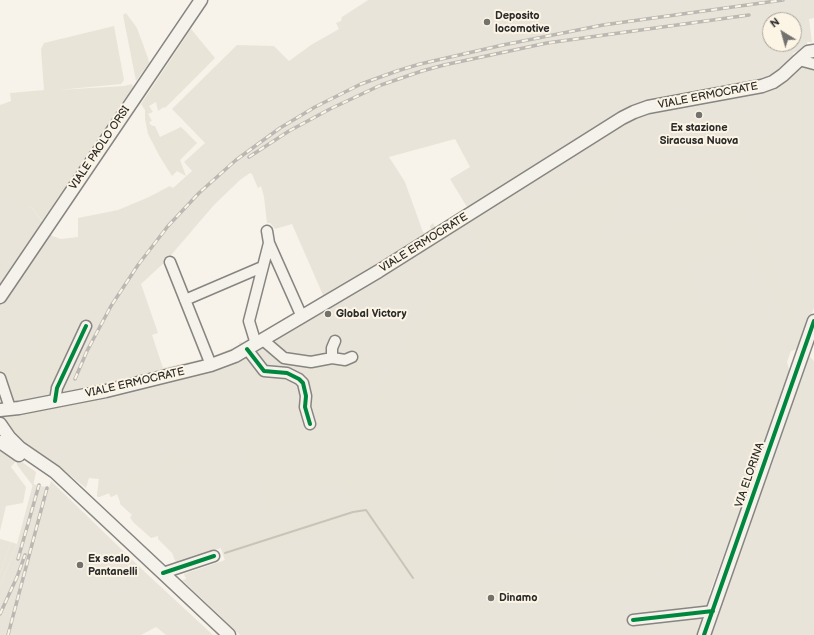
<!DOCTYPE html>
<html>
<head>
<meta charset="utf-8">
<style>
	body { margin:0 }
	#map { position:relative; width:814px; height:635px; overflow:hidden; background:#f7f3ea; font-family:"Balsamiq Sans",sans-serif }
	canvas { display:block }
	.north { position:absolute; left:762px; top:12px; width:40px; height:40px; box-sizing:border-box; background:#fcf5e5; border:1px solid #a8a49b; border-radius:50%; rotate:323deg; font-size:11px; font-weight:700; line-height:16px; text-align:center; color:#2b2b2b }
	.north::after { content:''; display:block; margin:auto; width:14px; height:18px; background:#72716e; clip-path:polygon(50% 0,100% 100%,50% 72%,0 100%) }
</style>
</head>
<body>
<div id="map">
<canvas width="814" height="635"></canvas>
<div class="north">N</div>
</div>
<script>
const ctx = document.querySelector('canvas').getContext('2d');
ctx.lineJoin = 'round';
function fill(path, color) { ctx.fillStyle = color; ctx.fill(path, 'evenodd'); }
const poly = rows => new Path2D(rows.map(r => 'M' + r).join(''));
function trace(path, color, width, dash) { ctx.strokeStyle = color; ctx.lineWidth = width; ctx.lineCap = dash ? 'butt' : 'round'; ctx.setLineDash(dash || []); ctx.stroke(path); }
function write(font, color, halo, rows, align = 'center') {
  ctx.font = font + ' "Balsamiq Sans",sans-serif'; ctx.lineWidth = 4; ctx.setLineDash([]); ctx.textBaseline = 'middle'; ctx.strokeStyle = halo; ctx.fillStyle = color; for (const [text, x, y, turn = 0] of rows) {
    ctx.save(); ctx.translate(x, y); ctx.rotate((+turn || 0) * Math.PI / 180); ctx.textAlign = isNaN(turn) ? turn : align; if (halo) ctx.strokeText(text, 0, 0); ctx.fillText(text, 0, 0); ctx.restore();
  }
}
fill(poly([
	[368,0,814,0,814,18,809,19,812,42,807,42,807,46,792,54,799,60,814,68,814,308,809,320,799,348,791,351,787,362,790,373,759,461,752,461,750,467,752,470,755,471,709,595,723,600,768,470,771,467,774,458,773,454,808,355,814,361,814,635,240,635,182,580,186,579,184,574,225,560,221,548,176,563,172,553,158,539,158,536,151,538,133,522,130,517,132,515,120,504,120,502,117,494,111,497,109,493,99,497,97,496,99,479,89,478,86,488,61,468,59,470,27,448,11,467,26,487,23,503,6,506,0,531,0,197,12,198,33,209,52,236,61,239,78,237,78,218,118,210,149,197,170,186,173,188,192,171,184,162,205,143,172,109,237,45,274,46,289,61,311,45,339,29,336,23,341,21,342,17],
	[770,20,794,20,794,44,770,44],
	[455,139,470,167,450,179,467,207,435,227,433,223,430,226,431,229,425,233,423,232,405,182,389,157],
	[250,173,252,174,258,188,261,186,264,197,267,223,270,223,275,229,292,224,323,295,255,336,243,343,241,342,239,343,239,345,228,350,211,357,163,368,152,335,158,333,141,284,166,261,214,205,240,180],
	[51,481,147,574,213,635,166,635,156,627,141,635,0,635,0,586,17,544,33,484,49,488],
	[0,539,11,542,0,573]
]), '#e9e4d9');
fill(poly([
	[126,13,137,28,148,58,149,63,136,81,123,15],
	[114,26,124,80,121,84,58,90,124,86,132,84,133,87,42,221,33,209,30,207,29,209,12,200,0,199,0,105,11,101,10,93,44,90,41,49,44,43],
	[191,29,215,58,165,108,164,107,158,111,156,102,149,106,153,112,148,114,152,121,149,122,151,125,153,126,155,126,160,137,181,127,197,143,180,160,186,176,177,171,172,176,160,157,148,134,145,119,145,110,141,104],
	[793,130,790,187,762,194,747,144],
	[633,172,634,174,602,233,603,236,606,238,614,242,709,213,735,207,744,208,773,262,797,315,784,321,784,319,787,317,784,311,781,312,746,237,686,269,730,350,724,397,779,405,759,461,752,461,706,446,650,434,655,410,577,396,575,410,562,409,549,532,662,544,649,574,655,578,649,594,646,600,630,595,630,581,451,576,451,572,430,570,429,574,418,574,409,581,367,522,358,525,354,520,225,560,221,548,355,506,338,481,322,491,271,510,269,509,239,440,277,424,285,429,308,430,313,427,307,407,307,380,310,365,325,363,337,365,347,364,354,361,362,355,380,374,358,395,363,400,392,372,439,282,446,285,490,258,466,221,486,211,492,220,562,197],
	[808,320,799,348,791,351,799,331,796,326],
	[42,325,45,327,45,334,50,340,57,342,64,339,73,344,57,379,29,384,32,398,13,403,0,365,0,356,37,350,36,338],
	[123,396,122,403,132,405,131,410,110,408,111,401,113,398],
	[93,399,98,401,97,411,82,410,81,416,76,416,80,401],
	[52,409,39,451,36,454,20,443,6,425,9,419,14,417],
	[74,421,74,424,67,473,61,468],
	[170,453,197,456,198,458,111,497,109,493,99,497,97,496,99,479,102,480,101,485,115,487,169,462],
	[18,459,36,472,33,486,17,465,16,460],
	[687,508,695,511,694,515,690,514,684,517,673,556,672,561,677,568,689,573,688,576,659,566,683,511],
	[11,542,17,544,0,586,0,573]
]), '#e9e4d8');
trace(poly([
	[225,553,353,512,366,510,413,578]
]), '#c8c4ba', 2);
const minor = poly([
	[799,60,814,64],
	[267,231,269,243,302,317],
	[170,262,211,365],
	[185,300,262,267],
	[263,340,284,358,311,362,332,358,345,360,352,357],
	[256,344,249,321,269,243],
	[247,349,264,371,287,373,299,379,303,383,306,396,305,407,310,424],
	[332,358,332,348,335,341],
	[0,378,10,408],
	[55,401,57,388,86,326],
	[163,573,214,556],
	[633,620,713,611]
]);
const major = poly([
	[0,297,201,0],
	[0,410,19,408,106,391,211,365,235,356,379,271,622,118,634,112,648,107,762,86,773,82,783,75,799,60,808,52,814,51],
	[0,424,9,437,20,448,55,472,229,635],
	[0,442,19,455],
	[704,635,814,321]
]);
trace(minor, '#878581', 13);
trace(major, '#878581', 15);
trace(minor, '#f5f2ec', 10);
trace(major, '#f5f2ec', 12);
const rail = poly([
	[249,157,289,131,330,109,381,85,422,71,444,65,547,43,749,15],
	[75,379,87,351,111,306,138,265,168,226,199,193,236,160,280,128,315,107,361,84,397,71,420,64,503,45,603,25,783,0],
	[18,559,39,485],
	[0,614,17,577,25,555],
	[8,635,47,488]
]);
trace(rail, '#bbb8b4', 3.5);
trace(rail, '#fcf5e5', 2, [6]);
trace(poly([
	[247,349,264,371,287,373,299,379,303,383,306,396,305,407,310,424],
	[55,401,57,388,86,326],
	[163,573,214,556],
	[633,620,713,611],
	[704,635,814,321]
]), '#00873e', 4);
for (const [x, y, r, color] of [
	[487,22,4,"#72716e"],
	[699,115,4,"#72716e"],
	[328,314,4,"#72716e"],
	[80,565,4,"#72716e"],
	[491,598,4,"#72716e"]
]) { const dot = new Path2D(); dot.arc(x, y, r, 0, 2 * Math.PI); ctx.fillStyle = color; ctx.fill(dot); trace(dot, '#fcf5e5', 1.5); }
write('bold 11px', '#2b2b2b', '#fcf5e5', [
	["Deposito",495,16],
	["locomotive",495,29],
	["Ex stazione",699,128,"center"],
	["Siracusa Nuova",699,141,"center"],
	["Global Victory",336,314],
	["Ex scalo",88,559],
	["Pantanelli",88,572],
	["Dinamo",499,598]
], 'left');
write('11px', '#2b2b2b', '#fcf5e5', [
	["VIALE ERMOCRATE",708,96,-11],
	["VIALE PAOLO ORSI",100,148,-56],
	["VIALE ERMOCRATE",424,243,-32],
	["VIALE ERMOCRATE",135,383,-13],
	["VIA ELORINA",750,475,-71]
]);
</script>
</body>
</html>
